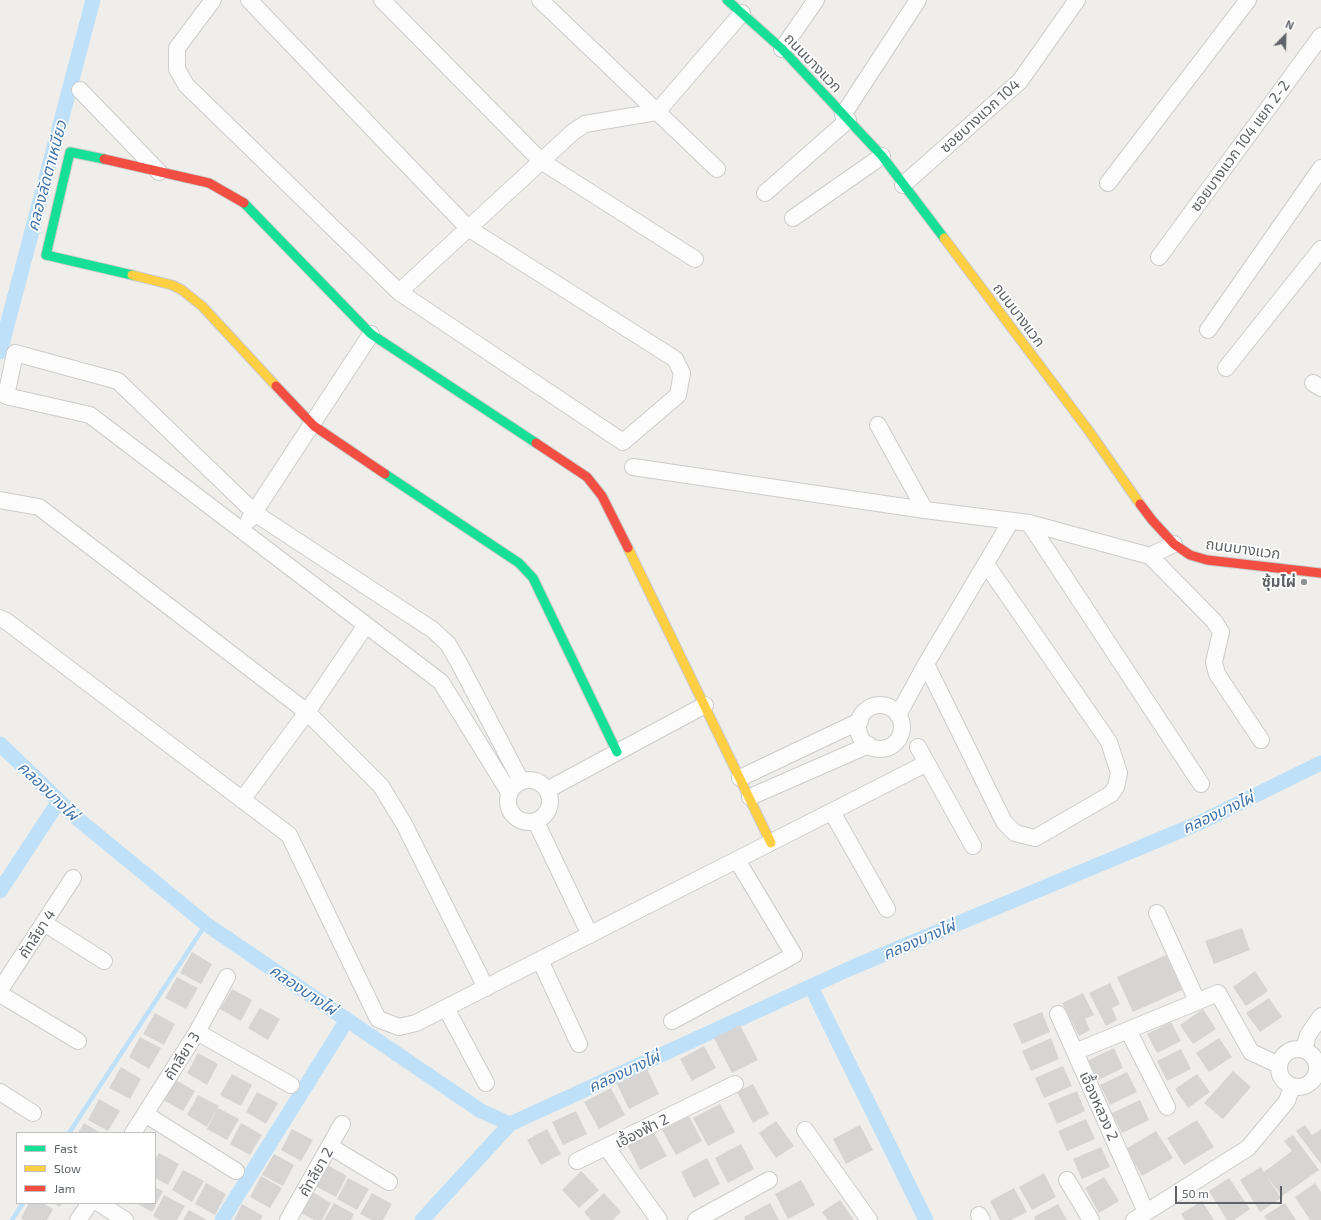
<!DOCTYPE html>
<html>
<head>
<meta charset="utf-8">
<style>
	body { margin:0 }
	#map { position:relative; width:1321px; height:1220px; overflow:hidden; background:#efeeea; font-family:"Exo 2",sans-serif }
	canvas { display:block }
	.legend { position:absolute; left:16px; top:1132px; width:140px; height:72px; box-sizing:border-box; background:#fff; border:1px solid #bfc1c3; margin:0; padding:5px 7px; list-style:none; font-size:12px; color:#5f6368 }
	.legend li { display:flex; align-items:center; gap:8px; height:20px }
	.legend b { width:20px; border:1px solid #bfc1c3 }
	.north { position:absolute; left:1265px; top:16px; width:40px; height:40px; -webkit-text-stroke:3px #fff; paint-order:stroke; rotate:23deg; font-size:11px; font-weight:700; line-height:16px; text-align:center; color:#5f6368 }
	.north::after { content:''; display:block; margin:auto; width:14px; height:18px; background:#5f6368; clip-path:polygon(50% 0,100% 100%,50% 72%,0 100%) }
	.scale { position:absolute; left:1175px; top:1186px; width:107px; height:18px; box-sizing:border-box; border:2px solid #5f6368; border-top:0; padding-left:5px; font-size:12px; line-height:14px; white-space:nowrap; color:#5f6368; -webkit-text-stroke:3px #fff; paint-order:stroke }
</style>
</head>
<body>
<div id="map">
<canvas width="1321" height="1220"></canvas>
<ul class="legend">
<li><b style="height:5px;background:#16e098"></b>Fast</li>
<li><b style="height:5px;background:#ffcf43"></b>Slow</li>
<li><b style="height:5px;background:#f24e42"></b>Jam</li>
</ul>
<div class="north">N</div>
<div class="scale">50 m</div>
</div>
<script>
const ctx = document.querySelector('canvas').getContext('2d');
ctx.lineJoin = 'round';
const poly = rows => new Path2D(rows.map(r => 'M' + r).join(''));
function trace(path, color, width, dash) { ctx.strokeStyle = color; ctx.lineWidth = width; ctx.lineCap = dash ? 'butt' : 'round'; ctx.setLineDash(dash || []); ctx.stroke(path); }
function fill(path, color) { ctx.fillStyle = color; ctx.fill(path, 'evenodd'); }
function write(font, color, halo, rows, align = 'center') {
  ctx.font = font + ' "Exo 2","Noto Sans Thai",sans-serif'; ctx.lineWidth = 3.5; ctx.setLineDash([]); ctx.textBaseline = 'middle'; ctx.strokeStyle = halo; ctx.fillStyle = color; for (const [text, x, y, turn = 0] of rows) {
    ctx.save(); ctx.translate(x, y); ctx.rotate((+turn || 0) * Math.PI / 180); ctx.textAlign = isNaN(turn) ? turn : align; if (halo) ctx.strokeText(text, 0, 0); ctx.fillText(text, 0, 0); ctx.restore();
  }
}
trace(poly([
	[69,1133,206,924],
	[12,1220,23,1203]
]), '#bfe0f9', 4.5);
trace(poly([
	[0,352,93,0],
	[0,744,79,820,206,924,481,1111,510,1124,851,968,1199,823,1321,763],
	[0,891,59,801],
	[811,987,926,1220],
	[222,1220,347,1020],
	[422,1220,510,1124]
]), '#bfe0f9', 15);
fill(poly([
	[1242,928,1250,950,1214,964,1205,941],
	[192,952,212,964,201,984,180,973],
	[1166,955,1182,990,1133,1012,1117,977],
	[1255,971,1268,991,1246,1006,1233,987],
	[177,977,198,988,186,1009,165,998],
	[1110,983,1120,1004,1112,1008,1117,1020,1106,1026,1089,993],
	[232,989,252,1000,241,1021,220,1009],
	[1083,993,1094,1015,1085,1019,1090,1030,1079,1036,1062,1003],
	[1269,998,1282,1017,1260,1032,1246,1013],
	[260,1008,280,1019,268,1040,248,1028],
	[1203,1009,1216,1029,1193,1044,1180,1025],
	[1042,1012,1050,1032,1022,1044,1013,1024],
	[155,1013,175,1024,164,1045,143,1034],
	[1171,1022,1181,1041,1157,1053,1147,1034],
	[740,1025,758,1060,732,1073,714,1038],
	[140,1037,161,1048,149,1069,129,1057],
	[1051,1038,1059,1059,1031,1071,1022,1051],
	[1219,1038,1232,1057,1209,1072,1196,1053],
	[704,1046,716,1068,692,1081,680,1059],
	[1114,1048,1123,1068,1096,1081,1087,1061],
	[1181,1049,1191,1069,1167,1081,1157,1061],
	[198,1053,218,1064,207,1085,187,1073],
	[1063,1066,1072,1086,1044,1098,1035,1078],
	[121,1067,141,1079,130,1099,109,1088],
	[647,1069,659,1094,629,1109,617,1084],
	[1233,1071,1251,1087,1223,1119,1204,1103],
	[1127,1072,1137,1092,1110,1105,1100,1085],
	[232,1074,252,1085,241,1106,220,1095],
	[1197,1074,1210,1092,1188,1108,1175,1089],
	[174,1079,195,1091,183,1111,163,1100],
	[753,1084,769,1114,753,1123,737,1092],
	[611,1088,625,1115,599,1129,584,1102],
	[1077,1091,1085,1111,1057,1124,1048,1103],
	[257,1092,278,1103,266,1124,246,1112],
	[198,1095,219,1106,207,1127,187,1115],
	[99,1099,120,1111,108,1131,88,1120],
	[1140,1100,1149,1120,1122,1133,1112,1113],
	[720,1104,735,1132,708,1146,693,1118],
	[218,1108,239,1119,227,1140,207,1129],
	[576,1111,587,1134,563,1145,552,1122],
	[689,1116,702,1141,676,1155,662,1130],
	[1086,1119,1095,1139,1067,1151,1058,1131],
	[1197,1120,1214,1147,1184,1165,1167,1138],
	[776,1121,794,1146,776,1158,759,1133],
	[84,1123,101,1133,78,1133],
	[241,1123,262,1135,250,1155,230,1144],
	[860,1125,873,1150,846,1164,833,1139],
	[1305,1125,1312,1135,1321,1129,1321,1164,1296,1131],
	[292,1129,313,1140,301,1161,281,1150],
	[547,1129,561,1154,541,1165,527,1140],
	[653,1131,667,1156,640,1170,627,1144],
	[1156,1131,1173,1158,1142,1176,1126,1149],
	[1293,1135,1319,1170,1282,1196,1266,1175,1281,1198,1260,1212,1240,1180,1261,1167,1264,1172,1292,1151,1284,1141],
	[741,1144,754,1169,728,1183,715,1158],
	[1101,1147,1110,1167,1082,1179,1073,1159],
	[159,1153,179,1164,168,1185,155,1178,155,1160],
	[274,1154,294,1165,283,1186,262,1175],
	[707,1158,720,1184,694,1198,681,1172],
	[327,1165,347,1176,336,1197,315,1186],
	[183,1170,204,1181,192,1202,172,1190],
	[581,1171,599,1190,579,1208,562,1190],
	[1044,1173,1056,1197,1032,1210,1019,1187],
	[261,1176,282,1188,270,1208,250,1197],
	[1104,1177,1119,1201,1099,1213,1085,1188],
	[348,1178,369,1189,357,1210,337,1199],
	[1229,1178,1250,1209,1234,1220,1227,1220,1209,1191],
	[801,1180,815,1205,788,1219,775,1194],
	[206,1183,226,1194,215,1215,195,1204],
	[1315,1183,1321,1192,1321,1220,1310,1220,1295,1197],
	[155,1187,163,1191,152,1212,136,1203,155,1203],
	[1014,1188,1027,1212,1011,1220,1000,1220,990,1201],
	[311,1191,331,1203,322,1220,314,1220,299,1212],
	[372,1193,392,1204,383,1220,372,1220,360,1214],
	[604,1193,621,1212,613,1220,591,1220,584,1212],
	[164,1195,185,1206,177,1220,160,1220,153,1216],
	[840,1200,854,1220,828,1220,822,1212],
	[1202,1201,1214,1220,1185,1220,1181,1214],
	[29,1203,43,1203,53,1209,47,1220,24,1220,21,1218],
	[53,1203,62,1203,60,1207],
	[334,1203,354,1214,351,1220,324,1220],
	[770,1203,779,1220,745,1220,744,1217],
	[1285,1203,1296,1220,1267,1220,1264,1216],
	[242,1204,263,1216,260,1220,234,1220],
	[1058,1204,1067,1220,1035,1220,1034,1217],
	[189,1210,207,1220,183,1220]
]), '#d6d5d3');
const street = poly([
	[213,0,177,48,177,69,186,85,399,292,623,442,678,395,682,373,675,359,468,228,249,0],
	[382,0,541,161,695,259],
	[540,0,717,169],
	[782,49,816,0],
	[80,90,159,172],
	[843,115,918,0],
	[1108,183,1248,0],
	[903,185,1020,81,1077,0],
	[765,193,848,120],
	[793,218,882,156],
	[1159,257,1321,36],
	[399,292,573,132,585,124,657,112,742,13],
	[1208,330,1321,168],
	[1226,368,1321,249],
	[1313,383,1321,388],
	[878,425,925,510],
	[633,467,925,510,1029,523,1150,556,1174,544],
	[0,500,39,507,307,712,381,786,404,824,486,988],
	[249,520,371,334],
	[1029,523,1201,784],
	[1150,556,1214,621,1221,632,1214,662,1217,674,1261,740],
	[0,618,6,621,289,835,378,1019,399,1027,416,1023,927,763],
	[926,664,1004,822,1015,833,1035,838,1111,794,1116,787,1119,773,1109,742,986,564],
	'858 727a22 22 0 1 1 44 0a22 22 0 1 1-44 0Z',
	[898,715,926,664,1011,521],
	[918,747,973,846],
	[740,778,860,721],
	'508 801a21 21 0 1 1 42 0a21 21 0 1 1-42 0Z',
	[547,790,705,705],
	[509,792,441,682,90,415,6,396,15,353,118,381,256,514,433,630,448,644,459,663,521,781],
	[750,797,869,745],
	[242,800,307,712,366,625],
	[832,812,887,909],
	[536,822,590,935],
	[1157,913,1197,1001],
	[44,923,104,961],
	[540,960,579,1044],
	[0,990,73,878],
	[0,994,78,1041],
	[446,1008,486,1083],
	[1058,1014,1075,1052],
	[672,1021,794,955,737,860],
	[1128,1030,1167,1107],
	[197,1032,291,1085],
	'1279 1068a19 19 0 1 1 38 0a19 19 0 1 1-38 0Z',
	[1304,1049,1308,1035,1321,1016],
	[0,1092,33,1113],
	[145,1114,236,1171],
	[805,1130,869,1220],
	[133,1133,197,1032,227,977],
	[331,1147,389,1182],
	[607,1148,659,1220],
	[577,1161,735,1084],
	[1067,1180,1091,1220],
	[99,1203,125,1220],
	[1146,1212,1075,1052,1218,993,1251,1052,1279,1065],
	[979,1215,982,1220],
	[78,1220,90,1203],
	[288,1220,342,1124],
	[696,1220,769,1180],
	[1134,1220,1248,1148,1287,1101,1292,1086]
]);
const fast = poly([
	[727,0,782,49,882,156,944,238],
	[104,159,70,152,46,255,132,275],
	[244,203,371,334,536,443],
	[385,474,519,563,533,578,617,752]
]);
const slow = poly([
	[944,238,1089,431,1140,504],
	[132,275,172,285,182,290,202,306,276,386],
	[628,548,771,843]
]);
const jam = poly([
	[104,159,209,183,244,203],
	[276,386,314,426,385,474],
	[536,443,587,477,602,496,628,548],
	[1140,504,1152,520,1174,544,1190,555,1207,560,1321,573]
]);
trace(street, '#cbcccc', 18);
trace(fast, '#cacacb', 11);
trace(slow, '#cacacb', 11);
trace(jam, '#cacacb', 11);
trace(street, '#fdfcfc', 16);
trace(fast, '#16e098', 9);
trace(slow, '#ffcf43', 9);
trace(jam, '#f24e42', 9);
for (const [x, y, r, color] of [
	[1304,582,4,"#919496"]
]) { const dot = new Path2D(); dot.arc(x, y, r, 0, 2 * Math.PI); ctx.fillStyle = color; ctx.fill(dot); trace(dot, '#fff', 1.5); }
write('15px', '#5f6368', '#fff', [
	["ถนนบางแวก",813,63,46],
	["ซอยบางแวก 104",980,116,-42],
	["ซอยบางแวก 104 แยก 2-2",1240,146,-54],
	["ถนนบางแวก",1019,315,53],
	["ถนนบางแวก",1243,549,8],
	["คัทลียา 4",37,934,-57],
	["คัทลียา 3",182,1056,-58],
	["เอื้องหลวง 2",1099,1106,66],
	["เอื้องฟ้า 2",642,1131,-27],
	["คัทลียา 2",316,1172,-60]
]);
write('bold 15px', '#5f6368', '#fff', [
	["ซุ้มไผ่",1296,582]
], 'right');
write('italic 16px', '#4174aa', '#fff', [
	["คลองลัดตาเหนียว",47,176,-75],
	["คลองบางไผ่",48,791,44],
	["คลองบางไผ่",1218,813,-25],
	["คลองบางไผ่",919,940,-23],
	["คลองบางไผ่",303,990,34],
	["คลองบางไผ่",624,1072,-25]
]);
</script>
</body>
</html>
